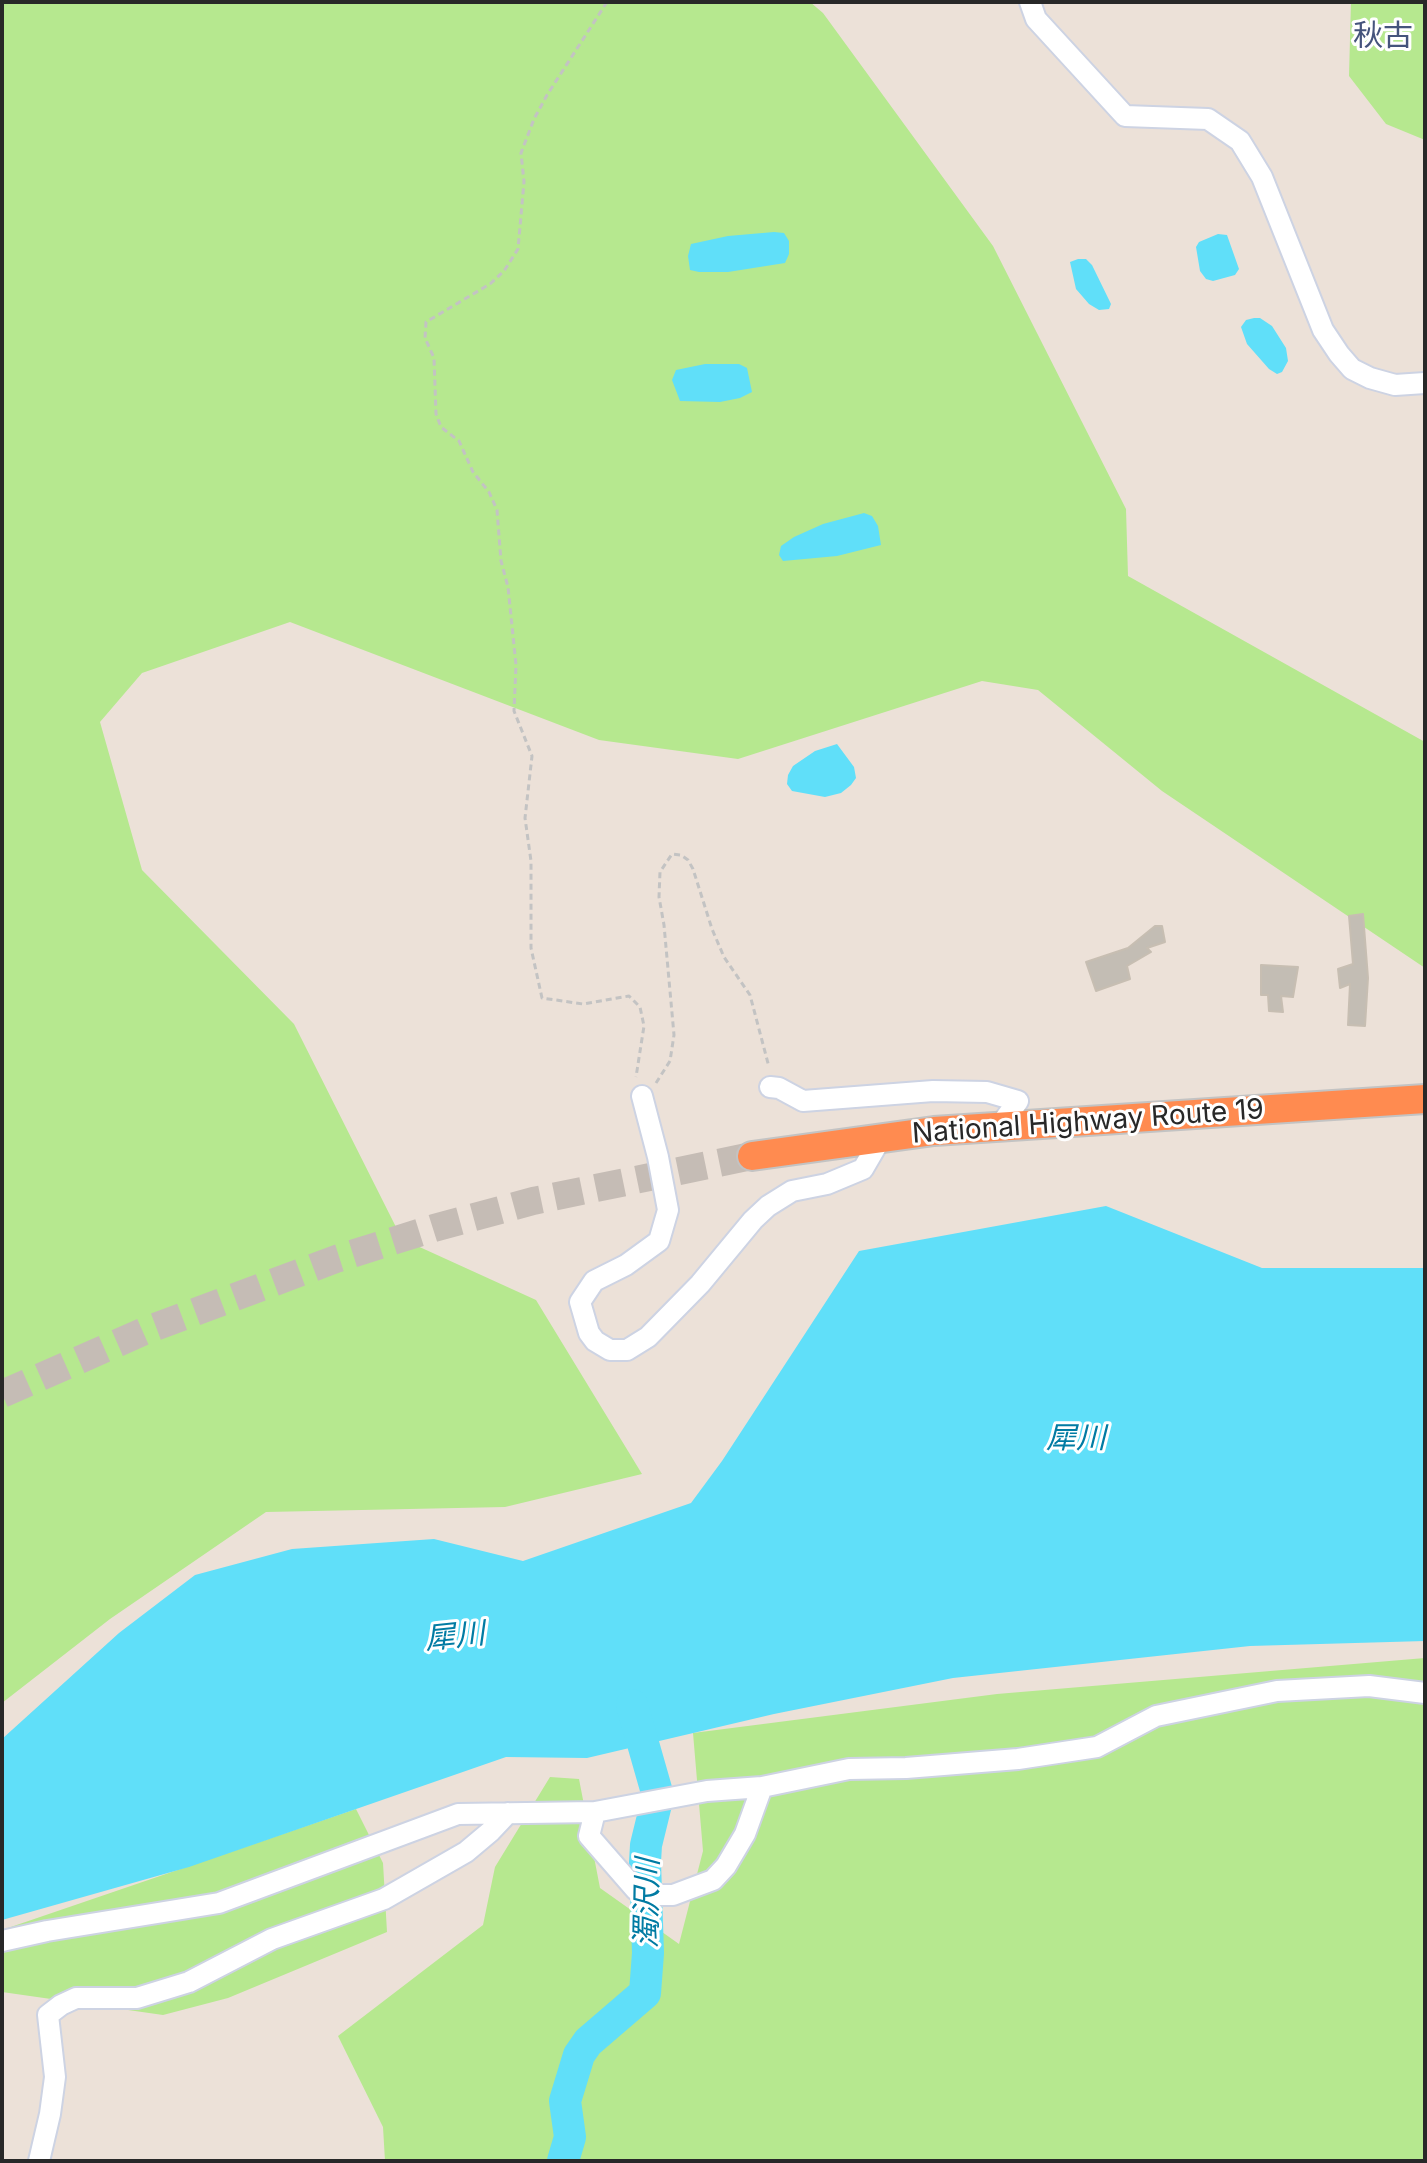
<!DOCTYPE html>
<html>
<head>
<meta charset="utf-8">
<style>
	body { margin:0 }
	#map { position:relative; width:1427px; height:2163px; overflow:hidden; background:#ece1d8; font-family:Inter,sans-serif }
	canvas { display:block }
	.frame { position:absolute; inset:0; border:4px solid #282828; pointer-events:none }
</style>
</head>
<body>
<div id="map">
<canvas width="1427" height="2163"></canvas>
<div class="frame"></div>
</div>
<script>
const ctx = document.querySelector('canvas').getContext('2d');
ctx.lineJoin = 'round';
function fill(path, color) { ctx.fillStyle = color; ctx.fill(path, 'evenodd'); }
const poly = rows => new Path2D(rows.map(r => 'M' + r).join(''));
function trace(path, color, width, dash) { ctx.strokeStyle = color; ctx.lineWidth = width; ctx.lineCap = dash ? 'butt' : 'round'; ctx.setLineDash(dash || []); ctx.stroke(path); }
function write(font, color, halo, rows, align = 'center') {
  ctx.font = font + ' Inter,"Noto Sans JP",sans-serif'; ctx.lineWidth = 6; ctx.setLineDash([]); ctx.textBaseline = 'middle'; ctx.strokeStyle = halo; ctx.fillStyle = color; for (const [text, x, y, turn = 0] of rows) {
    ctx.save(); ctx.translate(x, y); ctx.rotate((+turn || 0) * Math.PI / 180); ctx.textAlign = isNaN(turn) ? turn : align; if (halo) ctx.strokeText(text, 0, 0); ctx.fillText(text, 0, 0); ctx.restore();
  }
}
fill(poly([
	[2,2,810,2,823,13,993,246,1126,509,1128,576,1425,742,1425,968,1162,791,1038,690,982,681,738,759,599,740,290,622,142,673,100,722,142,870,294,1024,402,1239,536,1300,642,1474,505,1507,266,1512,110,1619,2,1703],
	[1351,2,1425,2,1425,140,1386,124,1349,76],
	[1425,1658,1425,2161,385,2161,383,2127,338,2036,483,1925,495,1867,550,1777,579,1779,600,1888,679,1944,703,1851,693,1733,997,1694],
	[356,1809,383,1863,387,1932,228,1998,163,2015,2,1992,2,1930]
]), '#b6e88f');
fill(poly([
	[774,232,784,233,789,241,789,254,785,263,728,272,699,272,690,270,688,256,691,244,728,236],
	[1218,234,1227,235,1239,269,1235,275,1213,281,1206,279,1200,271,1196,247,1199,242],
	[1078,259,1086,259,1092,265,1111,304,1109,309,1099,310,1089,304,1076,289,1070,262],
	[1254,318,1260,318,1272,326,1286,348,1288,361,1282,372,1277,374,1269,369,1247,344,1241,327,1246,320],
	[705,364,739,364,747,368,752,392,740,398,720,402,680,401,672,380,676,370],
	[864,513,872,516,878,526,881,545,837,556,783,561,779,555,781,546,794,537,823,524],
	[837,744,854,767,856,778,851,785,841,793,825,797,792,791,787,784,788,775,793,766,815,751],
	[1106,1206,1262,1268,1425,1268,1425,1641,1250,1646,953,1678,774,1714,587,1758,506,1757,189,1867,2,1920,2,1739,119,1633,195,1575,292,1549,434,1539,523,1561,691,1503,722,1461,859,1251]
]), '#60dff9');
trace(poly([
	[563,2161,570,2137,565,2101,579,2055,588,2042,645,1993,648,1953,645,1862,646,1845,658,1796,632,1705]
]), '#60dff9', 32);
const building = poly([
	[1363,914,1368,978,1365,1026,1348,1025,1350,984,1340,988,1338,969,1353,964,1349,916,1363,914],
	[1155,926,1162,926,1165,942,1147,948,1151,952,1127,966,1130,979,1096,991,1086,962,1128,948,1155,926],
	[1261,965,1298,967,1293,997,1281,996,1283,1012,1269,1011,1268,995,1261,995,1261,965]
]);
fill(building, '#c3bdb4');
trace(building, '#c7beb2', 2);
trace(poly([
	[2,1394,147,1330,336,1259,434,1228,533,1201,752,1156]
]), '#c5bcb5', 28, [28, 14]);
const minor = poly([
	[1030,2,1036,19,1125,116,1208,119,1240,141,1262,177,1323,330,1339,354,1352,369,1370,378,1395,385,1425,383],
	[770,1087,779,1088,803,1101,933,1091,987,1092,1018,1101,999,1127],
	[642,1096,658,1157,668,1210,659,1241,626,1265,594,1281,580,1302,589,1333,595,1341,610,1350,627,1350,648,1337,700,1284,753,1220,768,1206,792,1191,827,1184,863,1169,881,1138],
	[595,1812,589,1836,636,1890,654,1895,673,1895,713,1880,726,1866,745,1834,762,1787],
	[2,1941,47,1931,219,1903,458,1814,595,1812,707,1791,762,1787,849,1769,906,1768,1018,1759,1097,1747,1156,1716,1277,1691,1369,1686,1425,1693],
	[39,2161,50,2114,55,2077,48,2015,61,2005,76,1998,137,1998,189,1982,272,1939,384,1899,466,1852,491,1831,508,1813]
]);
const highway = poly([
	[752,1156,934,1131,1425,1099]
]);
trace(minor, '#cdd3e3', 24);
trace(highway, '#c3c3c3', 32);
trace(poly([
	[607,2,547,95,534,119,521,153,524,182,518,249,504,271,490,284,426,322,425,338,434,358,436,414,441,427,459,441,473,472,489,492,497,510,501,561,508,587,516,665,514,711,532,756,525,818,531,861,531,948,542,998,583,1004,629,996,640,1007,644,1026,636,1077],
	[656,1083,670,1061,674,1035,664,925,659,897,660,872,672,854,681,855,688,860,693,869,712,929,724,957,750,995,769,1067]
]), '#c3c3c3', 3, [6, 4]);
trace(minor, '#fff', 20);
trace(highway, '#ff8b50', 28);
write('28px', '#282828', '#fff', [
	["National Highway Route 19",1088,1122,-4]
]);
write('30px', '#45547c', '#fff', [
	["秋古",1383,37]
]);
write('italic 30px', '#017ba3', '#fff', [
	["犀川",1076,1439],
	["犀川",455,1637,-6],
	["濁沢川",648,1903,-89]
]);
</script>
</body>
</html>
